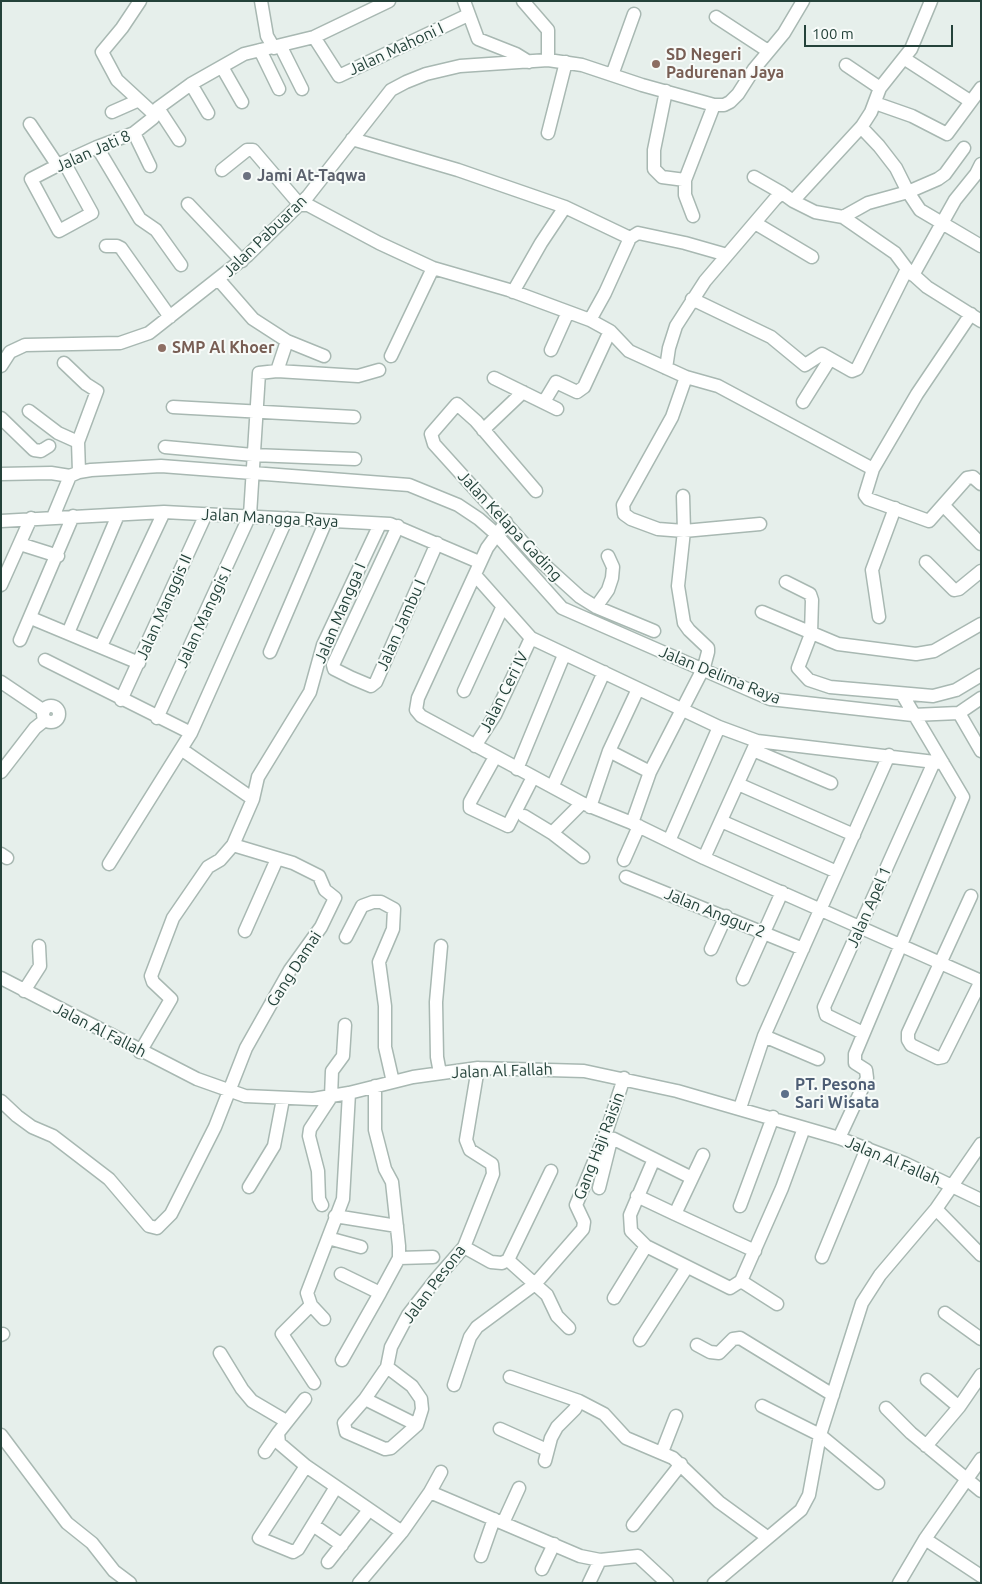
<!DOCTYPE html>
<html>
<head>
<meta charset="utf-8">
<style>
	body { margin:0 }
	#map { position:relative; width:982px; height:1584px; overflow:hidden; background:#e6efeb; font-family:Ubuntu,sans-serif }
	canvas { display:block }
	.frame { position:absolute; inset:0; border:2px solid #24423a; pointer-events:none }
	.scale { position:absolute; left:804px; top:25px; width:149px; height:22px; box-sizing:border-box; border:2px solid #24423a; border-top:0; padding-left:6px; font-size:15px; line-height:18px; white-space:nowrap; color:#24423a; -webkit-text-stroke:4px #f7fbf9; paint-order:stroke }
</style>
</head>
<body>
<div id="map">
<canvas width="982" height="1584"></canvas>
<div class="frame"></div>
<div class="scale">100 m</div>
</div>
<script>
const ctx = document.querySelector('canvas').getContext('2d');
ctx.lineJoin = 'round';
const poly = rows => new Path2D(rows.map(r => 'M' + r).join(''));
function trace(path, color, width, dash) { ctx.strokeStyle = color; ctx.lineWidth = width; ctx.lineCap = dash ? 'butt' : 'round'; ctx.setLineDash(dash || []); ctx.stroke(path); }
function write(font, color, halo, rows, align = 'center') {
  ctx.font = font + ' Ubuntu,sans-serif'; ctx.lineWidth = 4; ctx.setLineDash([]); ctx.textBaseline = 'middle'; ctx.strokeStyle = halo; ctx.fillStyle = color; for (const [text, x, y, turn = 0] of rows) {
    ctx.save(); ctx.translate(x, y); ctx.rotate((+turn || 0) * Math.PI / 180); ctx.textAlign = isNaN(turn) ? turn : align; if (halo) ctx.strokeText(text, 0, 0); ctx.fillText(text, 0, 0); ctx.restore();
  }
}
const minor = poly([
	[140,1,122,28,102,52,117,80,155,115],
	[261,1,267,36,274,48],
	[464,1,478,39,516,54,529,62],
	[523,1,548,30,548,60],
	[716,17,768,51],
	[314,37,339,76,468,15],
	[281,47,302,89],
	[260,50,279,89],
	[905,59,970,101],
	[846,65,880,88],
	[222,67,242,102],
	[612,75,634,14],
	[191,84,208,113],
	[666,91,654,150,654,169,662,177,685,180],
	[875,103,912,116,947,134,981,88],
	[158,108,179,140],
	[112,112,137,101],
	[30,124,58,166],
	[861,127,879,146,896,168,908,192,920,210,981,246],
	[134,133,150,166],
	[548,133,566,62],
	[352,139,458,170,565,207,630,238],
	[97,147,140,219,156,230,181,265],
	[64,162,92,213,59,231,31,179,64,162,97,147,134,133,153,118,158,108,191,84,244,54,314,37,389,1],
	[222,170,247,150,253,150,300,205,308,205,379,243,433,268,509,290,590,320,610,331,629,351,686,377,718,386,873,469],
	[754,177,782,193],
	[793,201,815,212,843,217,895,253,907,269,927,287,981,321],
	[188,204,242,261],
	[693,216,685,195,685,180,714,105],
	[843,217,868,203,908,192,938,179,945,174,964,148],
	[755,223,812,257],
	[106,246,117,246,121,248,170,317],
	[913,275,955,200,976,174,981,164],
	[219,280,253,319,287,341],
	[513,292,541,243,565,207],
	[692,299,771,337,805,365,822,354,852,371,857,369,907,269],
	[971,314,917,394,873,469,865,495,868,499,929,521,967,478,973,477,981,484],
	[590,320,605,293,630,238,638,233,685,243,727,255],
	[551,350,568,312],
	[391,356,433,268],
	[64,363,86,384,97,391,78,442],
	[1,366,10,352,25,345,120,343,149,333,248,255,308,196,391,90,406,82,426,74,460,66,548,60,582,65,642,85,714,105,724,105,730,102,738,94,754,69,784,33,803,1],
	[666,368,669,348,676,326,705,281,775,199,782,193,793,201,862,126,871,112,880,88,911,49,931,1],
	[277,371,287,341,324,356],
	[686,377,672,417,623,505,624,514,631,519,658,529,684,531,760,524],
	[494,378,557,409],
	[544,402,556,382,577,392,584,387,610,331],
	[803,402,830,359],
	[173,407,354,417],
	[29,411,58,433,78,442,79,472],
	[1,418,34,450,41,451,49,446],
	[483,430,523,392],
	[165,447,253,455,355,459],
	[1,474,51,473,70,476],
	[536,491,476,421,457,404,431,434,434,444,537,558,580,597,596,607,654,631],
	[943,505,981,544],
	[53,517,70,476,79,472,91,470,161,466,409,485,458,505,479,519,495,533,562,608,770,699,913,715,959,713,981,698],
	[1,521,164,512,390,524,479,562],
	[506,522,487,548,418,698,416,710,421,716,582,803,632,823,704,858,981,981],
	[398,526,333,665,334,669,352,678,371,686,376,682,437,543],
	[20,544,58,556],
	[926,562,954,590,959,589,981,571],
	[475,575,531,638,719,727,757,741,943,763],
	[786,582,810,594,812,600,811,634,798,668,809,680,830,687,933,696,956,690,981,675],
	[1,585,31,518],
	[596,607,608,590,612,578,613,567,608,556],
	[762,612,838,644,916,654,934,651,981,624],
	[879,617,872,570,895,508],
	[31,618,139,663],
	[68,633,118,515],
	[20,640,73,516],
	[101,646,164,512],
	[270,652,326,521],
	[45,660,191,733],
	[1,682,44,711],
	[464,691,502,608],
	[121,700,206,514],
	'43 714a8 8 0 1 1 16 0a8 8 0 1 1-16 0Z',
	[959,713,981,751],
	[157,718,250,515,259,373,277,371,358,376,379,370],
	[475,746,495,715,531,638],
	[181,749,253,799],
	[753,750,831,783],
	[609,751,650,772],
	[495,757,470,802,470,808,508,826,533,777],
	[517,769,564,655],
	[1,772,35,728,45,720],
	[555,781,604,672],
	[738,784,854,835],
	[590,807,609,751,638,689],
	[524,816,552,833,582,803],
	[721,821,837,872],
	[632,823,650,772,704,667,708,652,708,648,689,630,684,623,678,586,684,531,683,496],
	[552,833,583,857],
	[669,841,719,727],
	[1,854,7,858],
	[704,858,757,741],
	[624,860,639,826],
	[109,864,191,733,287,518],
	[626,877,803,949],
	[971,896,908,1033,908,1040,911,1045,938,1058,943,1057,981,981],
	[245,931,277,859],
	[346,937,362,906,373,902,381,902,394,909,393,929,379,962,385,1006,385,1047,393,1082],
	[711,949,726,916],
	[1,978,197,1079,245,1096,313,1099,349,1093,413,1077,478,1068,584,1071,677,1091,839,1138,904,1163,981,1200],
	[743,979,782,892],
	[24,991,40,966,39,946],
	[863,1033,826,1015,824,1007,934,762],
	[764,1036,818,1059],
	[140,1052,171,999,153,982,151,976,173,918,208,867,220,860,233,845,253,799,258,777,310,692,323,645,380,524],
	[440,1073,437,1057,436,1002,441,946],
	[375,1086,375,1130,385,1169,392,1182,399,1246,399,1258,380,1293],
	[1,1101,17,1116,32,1127,53,1136,109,1179,149,1226,157,1228,171,1214,215,1127,246,1048,290,970,321,927,335,898,325,890,319,876,293,863,233,845],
	[740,1108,764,1036,889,755],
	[839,1138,867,1078,866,1070,855,1063,855,1054,963,797,902,694],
	[703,1155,675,1214,755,1251],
	[654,1159,630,1215,631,1231,646,1246,730,1288,741,1281,782,1188,804,1128],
	[249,1187,274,1146,283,1099],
	[599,1188,610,1144,614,1139,692,1178],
	[637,1196,675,1214],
	[322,1205,319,1199,318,1171,309,1136,310,1129,331,1097,332,1071,343,1056,345,1025],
	[740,1206,773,1117],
	[936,1209,981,1255],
	[335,1216,397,1226],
	[328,1238,361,1247],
	[464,1247,491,1262,502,1263,508,1260,551,1171],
	[822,1257,867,1148],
	[399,1258,433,1257],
	[508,1260,547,1295,557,1316,569,1328],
	[341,1274,380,1293,342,1360],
	[741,1281,777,1304],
	[614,1298,646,1246],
	[311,1305,282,1334,314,1383],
	[945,1313,981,1339],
	[324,1319,311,1305,307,1293,343,1199,349,1093],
	[1,1335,3,1334],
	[640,1340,687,1267],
	[697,1345,710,1352,719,1353,733,1339,740,1338,833,1395],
	[220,1353,242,1389,252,1401,286,1421],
	[387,1367,412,1386,421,1399,422,1409,417,1425,391,1448,385,1449,346,1432,344,1423,365,1399,387,1367,391,1347,408,1315,437,1278,464,1247,493,1174,492,1164,470,1150,466,1140,478,1068],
	[510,1377,579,1401,604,1414,626,1438,673,1458,719,1502,767,1537],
	[927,1380,959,1407],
	[454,1385,470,1337,477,1327,535,1284,583,1229,584,1222,576,1205,606,1133,624,1078],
	[305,1399,278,1433,279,1443,306,1466,402,1532],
	[365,1399,417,1425],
	[762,1406,820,1435,878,1483],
	[886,1408,911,1433,981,1491],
	[500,1429,547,1450],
	[1,1435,67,1523,92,1543,114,1571,130,1583],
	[926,1446,959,1407,981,1375],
	[265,1452,278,1433],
	[662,1452,676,1416],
	[545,1461,551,1438,557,1427,575,1409,579,1401],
	[306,1466,259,1538,293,1552,298,1549,336,1487],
	[430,1492,441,1472],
	[503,1523,519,1488],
	[313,1525,342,1545],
	[633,1525,681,1464],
	[925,1539,981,1576],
	[481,1556,494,1519],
	[328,1562,369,1510],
	[542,1569,554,1544],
	[359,1583,402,1532,430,1492,580,1556,600,1560,638,1556,667,1583],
	[589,1583,600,1560],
	[714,1583,801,1510,809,1495,820,1435,862,1303,880,1275,936,1209,981,1144],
	[899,1583,925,1539,981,1459]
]);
trace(minor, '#a8b8b2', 15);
trace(minor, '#fff', 12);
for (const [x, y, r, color] of [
	[656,64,5,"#8d6e63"],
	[247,176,5,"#6b7280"],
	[162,348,5,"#8d6e63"],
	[785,1094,5,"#5c6f8a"]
]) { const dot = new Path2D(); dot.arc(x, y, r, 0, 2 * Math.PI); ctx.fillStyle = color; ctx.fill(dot); trace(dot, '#f7fbf9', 2); }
write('16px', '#24423a', '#f7fbf9', [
	["Jalan Mahoni I",396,49,-25],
	["Jalan Jati 8",93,151,-24],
	["Jalan Pabuaran",265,236,-44],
	["Jalan Mangga Raya",270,518,3],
	["Jalan Kelapa Gading",510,526,47],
	["Jalan Manggis II",164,607,-66],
	["Jalan Mangga I",340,613,-67],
	["Jalan Manggis I",204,617,-65],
	["Jalan Jambu I",401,625,-66],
	["Jalan Delima Raya",720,675,22],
	["Jalan Ceri IV",504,692,-63],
	["Jalan Apel 1",869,907,-66],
	["Jalan Anggur 2",715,913,22],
	["Gang Damai",294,969,-57],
	["Jalan Al Fallah",100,1030,27],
	["Jalan Al Fallah",502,1071,-2],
	["Gang Haji Raisin",599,1146,-69],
	["Jalan Al Fallah",893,1161,23],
	["Jalan Pesona",434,1284,-53]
]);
write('bold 16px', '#785e54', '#f7fbf9', [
	["SD Negeri",666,55],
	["Padurenan Jaya",666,73],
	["SMP Al Khoer",172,348]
], 'left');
write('bold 16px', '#5b616d', '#f7fbf9', [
	["Jami At-Taqwa",257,176]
], 'left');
write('bold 16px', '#4e5e75', '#f7fbf9', [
	["PT. Pesona",795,1085],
	["Sari Wisata",795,1103]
], 'left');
</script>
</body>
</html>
